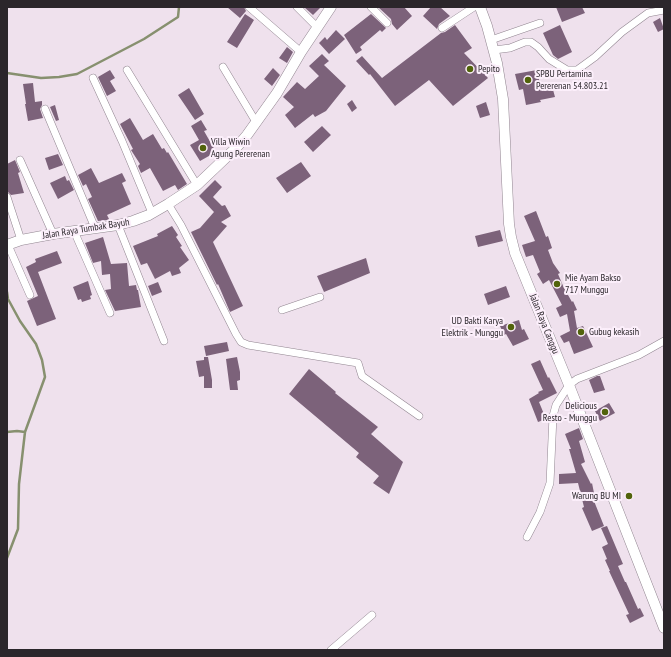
<!DOCTYPE html>
<html>
<head>
<meta charset="utf-8">
<style>
	body { margin:0 }
	#map { position:relative; width:671px; height:657px; overflow:hidden; background:#efe1ed; font-family:"PT Sans Narrow",sans-serif }
	canvas { display:block }
	.frame { position:absolute; inset:0; border:8px solid #2b262b; pointer-events:none }
</style>
</head>
<body>
<div id="map">
<canvas width="671" height="657"></canvas>
<div class="frame"></div>
</div>
<script>
const ctx = document.querySelector('canvas').getContext('2d');
ctx.lineJoin = 'round';
const poly = rows => new Path2D(rows.map(r => 'M' + r).join(''));
function trace(path, color, width, dash) { ctx.strokeStyle = color; ctx.lineWidth = width; ctx.lineCap = dash ? 'butt' : 'round'; ctx.setLineDash(dash || []); ctx.stroke(path); }
function fill(path, color) { ctx.fillStyle = color; ctx.fill(path, 'evenodd'); }
function write(font, color, halo, rows, align = 'center') {
  ctx.font = font + ' "PT Sans Narrow",sans-serif'; ctx.lineWidth = 4; ctx.setLineDash([]); ctx.textBaseline = 'middle'; ctx.strokeStyle = halo; ctx.fillStyle = color; for (const [text, x, y, turn = 0] of rows) {
    ctx.save(); ctx.translate(x, y); ctx.rotate((+turn || 0) * Math.PI / 180); ctx.textAlign = isNaN(turn) ? turn : align; if (halo) ctx.strokeText(text, 0, 0); ctx.fillText(text, 0, 0); ctx.restore();
  }
}
trace(poly([
	[7,73,41,78,59,77,77,74,144,39,178,17,179,7],
	[7,292,8,299,20,321,36,344,42,360,45,377,25,432,19,484,18,529,7,558],
	[7,432,17,431,25,432]
]), '#87906f', 2.5);
fill(poly([
	[227,7,244,7,246,11,240,18],
	[304,7,321,7,313,15],
	[378,7,404,7,412,16,397,30,392,24,391,19],
	[431,7,440,7,450,16,439,24,437,29,423,16],
	[556,7,582,7,585,13,562,22],
	[245,14,254,20,237,48,227,42],
	[371,14,386,28,382,32,380,30,360,47,362,50,356,54,344,35],
	[660,18,664,29,658,32,653,22],
	[455,25,472,48,464,53,488,78,453,106,429,80,395,106,370,74,369,75,356,61,362,56,382,78,441,33,445,32],
	[560,25,572,52,558,59,553,55,543,33],
	[336,30,345,39,329,54,319,43,325,37,327,40],
	[287,47,293,52,287,63,279,58],
	[322,54,329,61,324,65,346,86,326,111,315,117,313,114,295,128,285,115,294,107,283,97,297,82,305,89,319,76,309,66],
	[273,68,280,75,272,86,264,79],
	[110,70,115,78,110,81,116,91,107,96,98,77],
	[537,70,541,89,552,86,555,97,540,100,541,102,526,105,523,89,519,90,515,74],
	[33,83,35,102,42,101,42,105,40,109,43,118,28,121,25,104,26,104,23,84],
	[189,88,204,114,195,120,178,95],
	[352,100,357,108,352,112,347,104],
	[486,102,490,115,480,118,476,106],
	[55,105,59,120,56,121,50,107],
	[130,118,143,140,153,134,162,149,164,148,167,153,168,152,187,184,178,190,175,185,163,191,150,168,141,173,138,166,140,164,131,150,133,149,120,124],
	[201,120,207,130,204,131,216,152,200,161,190,145,199,140,191,126],
	[322,126,331,135,313,152,304,142],
	[58,154,63,165,49,170,45,158],
	[15,160,20,172,18,173,24,193,11,195,8,192,7,188,7,164],
	[301,162,311,176,287,193,276,178],
	[91,168,99,183,122,173,126,181,122,183,131,204,107,215,109,219,108,220,98,221,88,199,92,197,86,184,83,186,78,175],
	[65,176,67,181,69,180,74,190,58,199,50,183],
	[215,180,222,187,213,197,222,206,225,205,231,216,221,222,227,226,213,242,243,306,230,312,218,284,217,285,191,232,200,228,214,212,199,196],
	[536,211,546,237,548,236,552,248,548,250,553,263,560,273,558,274,564,288,572,302,573,301,577,310,574,311,577,328,583,326,593,347,574,354,569,341,564,343,560,336,570,331,567,314,560,317,556,308,562,305,549,280,543,284,537,274,540,272,533,255,526,257,522,245,535,241,524,216],
	[172,226,178,235,176,237,182,246,180,247,189,260,179,268,181,273,172,276,170,271,155,279,147,263,141,265,133,246,158,236,157,234],
	[500,230,503,241,478,247,475,236],
	[103,237,111,264,127,263,129,286,136,285,137,290,138,290,141,307,115,311,105,290,111,289,110,274,102,275,101,261,93,263,85,243],
	[57,251,62,263,38,272,56,319,37,326,27,301,38,296,26,267,36,262,35,259],
	[366,258,370,273,324,292,317,276],
	[88,281,92,295,90,296,91,299,82,302,81,299,78,300,73,287],
	[158,282,162,292,152,296,148,286],
	[506,286,510,297,488,305,484,294],
	[519,320,522,330,524,329,529,339,513,346,506,334,504,335,500,326],
	[227,342,229,351,206,356,204,346],
	[204,357,208,357,212,380,212,388,204,388,204,376,199,377,196,361,204,360],
	[237,357,240,372,240,380,237,381,238,390,230,390,226,359],
	[540,360,548,378,549,377,557,393,539,402,546,419,538,422,529,399,539,393,538,392,543,390,531,364],
	[309,369,336,392,335,393,378,427,371,434,403,462,389,494,373,483,379,476,356,457,359,453,289,394],
	[597,376,600,376,605,390,594,393,589,380],
	[609,403,615,413,600,421,595,411],
	[579,428,583,439,579,441,585,462,581,464,591,484,592,483,594,493,596,493,598,500,594,501,604,526,592,531,582,508,584,507,578,483,559,484,559,474,576,473,569,449,571,449,565,434],
	[607,526,623,564,618,566,625,582,626,582,638,609,640,608,644,616,630,623,626,615,629,614,609,571,610,571,605,560,607,559,602,547,608,544,601,528]
]), '#7c627a');
const street = poly([
	[249,7,301,52],
	[297,7,317,27],
	[371,7,387,23],
	[442,28,474,7],
	[491,40,540,23],
	[494,50,510,48,525,42,531,42,538,47,549,59,567,70,577,70,595,57,622,32,648,13,664,10],
	[223,67,256,122],
	[127,70,197,185],
	[93,78,122,141,152,213],
	[45,109,95,228],
	[20,160,53,234],
	[7,197,21,240],
	[168,204,181,225,236,334,241,342,248,345,358,363,362,376,419,416],
	[118,225,164,341],
	[74,231,110,313],
	[8,245,30,295],
	[282,310,320,297],
	[527,537,540,512,550,483,553,416,556,405,569,385,577,379,639,355,664,341],
	[331,650,372,615]
]);
const secondary = poly([
	[480,7,487,26,497,63,503,99,509,224,511,237,515,253,569,385,664,628],
	[7,245,21,240,53,234,118,225,133,221,149,215,168,204,197,185,236,148,247,135,277,93,301,52,331,7]
]);
trace(street, '#918590', 8);
trace(secondary, '#918590', 11);
trace(street, '#fff', 7);
trace(secondary, '#fff', 10);
for (const [x, y, r, color] of [
	[470,69,4,"#51630b"],
	[528,80,4,"#51630b"],
	[203,148,4,"#51630b"],
	[557,284,4,"#51630b"],
	[511,327,4,"#51630b"],
	[581,332,4,"#51630b"],
	[605,412,4,"#51630b"],
	[629,496,4,"#51630b"]
]) { const dot = new Path2D(); dot.arc(x, y, r, 0, 2 * Math.PI); ctx.fillStyle = color; ctx.fill(dot); trace(dot, '#fceffb', 1.5); }
write('10px', '#2b262b', '#fceffb', [
	["Pepito",478,69],
	["SPBU Pertamina",536,74],
	["Pererenan 54.803.21",536,86],
	["Villa Wiwin",211,142],
	["Agung Pererenan",211,154],
	["Mie Ayam Bakso",565,278],
	["717 Munggu",565,290],
	["UD Bakti Karya",503,321,"right"],
	["Elektrik - Munggu",503,333,"right"],
	["Gubug kekasih",589,332],
	["Delicious",597,406,"right"],
	["Resto - Munggu",597,418,"right"],
	["Warung BU MI",621,496,"right"]
], 'left');
write('10px', '#2b262b', '#fceffb', [
	["Jalan Raya Tumbak Bayuh",86,229,-9],
	["Jalan Raya Canggu",544,324,68]
]);
</script>
</body>
</html>
